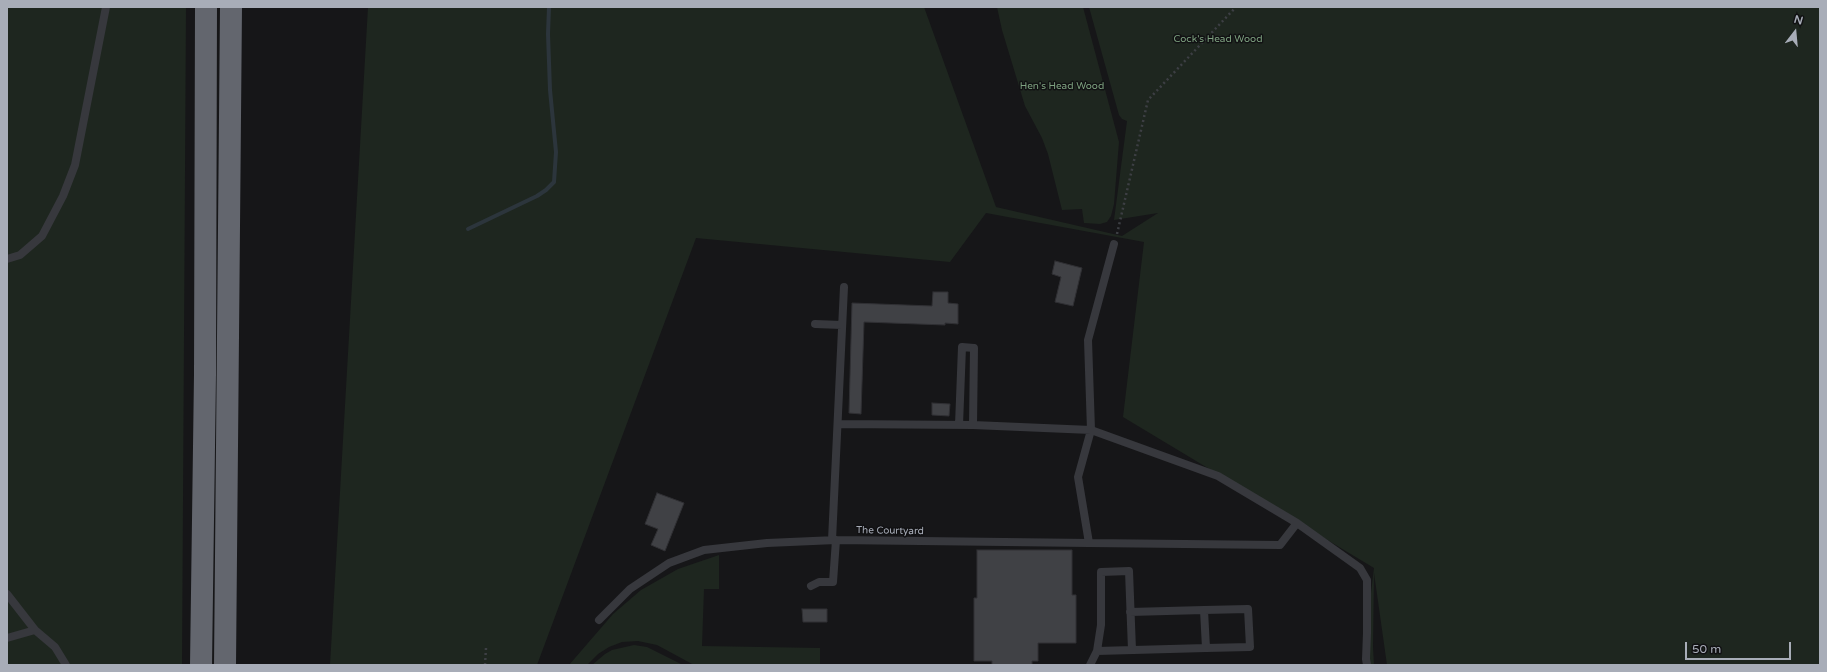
<!DOCTYPE html>
<html>
<head>
<meta charset="utf-8">
<style>
	body { margin:0 }
	#map { position:relative; width:1827px; height:672px; overflow:hidden; background:#161618; font-family:"Varela Round",sans-serif }
	canvas { display:block }
	.frame { position:absolute; inset:0; border:8px solid #a8adb8; pointer-events:none }
	.north { position:absolute; left:1775px; top:12px; width:40px; height:40px; -webkit-text-stroke:3px #111113; paint-order:stroke; rotate:16deg; font-size:11px; font-weight:700; line-height:16px; text-align:center; color:#a8adb8 }
	.north::after { content:''; display:block; margin:auto; width:14px; height:18px; background:#a8adb8; clip-path:polygon(50% 0,100% 100%,50% 72%,0 100%) }
	.scale { position:absolute; left:1685px; top:642px; width:106px; height:18px; box-sizing:border-box; border:2px solid #a8adb8; border-top:0; padding-left:5px; font-size:12px; line-height:14px; white-space:nowrap; color:#a8adb8; -webkit-text-stroke:3px #111113; paint-order:stroke }
</style>
</head>
<body>
<div id="map">
<canvas width="1827" height="672"></canvas>
<div class="frame"></div>
<div class="north">N</div>
<div class="scale">50 m</div>
</div>
<script>
const ctx = document.querySelector('canvas').getContext('2d');
ctx.lineJoin = 'round';
function fill(path, color) { ctx.fillStyle = color; ctx.fill(path, 'evenodd'); }
const poly = rows => new Path2D(rows.map(r => 'M' + r).join(''));
function trace(path, color, width, dash) { ctx.strokeStyle = color; ctx.lineWidth = width; ctx.lineCap = dash ? 'butt' : 'round'; ctx.setLineDash(dash || []); ctx.stroke(path); }
function write(font, color, halo, rows, align = 'center') {
  ctx.font = font + ' "Varela Round",sans-serif'; ctx.lineWidth = 3; ctx.setLineDash([]); ctx.textBaseline = 'middle'; ctx.strokeStyle = halo; ctx.fillStyle = color; for (const [text, x, y, turn = 0] of rows) {
    ctx.save(); ctx.translate(x, y); ctx.rotate((+turn || 0) * Math.PI / 180); ctx.textAlign = isNaN(turn) ? turn : align; if (halo) ctx.strokeText(text, 0, 0); ctx.fillText(text, 0, 0); ctx.restore();
  }
}
fill(poly([
	[7,7,186,7,182,665,7,665],
	[368,7,924,7,996,207,1122,236,1158,213,1114,220,1127,121,1122,119,1119,115,1089,7,1820,7,1820,665,1387,665,1374,573,1373,647,1374,665,1369,665,1371,593,1374,568,1123,417,1144,242,986,213,950,262,696,238,537,665,330,665],
	[997,7,1083,7,1119,142,1114,204,1111,216,1107,222,1100,224,1084,223,1082,209,1062,210,1048,154,1042,138,1025,106,1002,30],
	[719,555,719,589,704,589,702,646,820,648,820,665,694,665,657,645,638,641,622,642,609,647,598,654,587,665,569,665,613,614,641,590,678,569],
	[634,645,647,647,683,665,592,665,605,654,612,650]
]), '#1e261f');
trace(poly([
	[468,229,537,196,546,190,554,182,556,152,550,90,548,34,549,7]
]), '#2c353c', 4);
const building = poly([
	[1055,261,1082,268,1073,306,1055,302,1061,277,1052,274,1055,261],
	[933,292,948,292,948,303,958,304,958,324,945,323,945,325,864,322,861,414,849,413,852,303,932,306,933,292],
	[932,403,950,404,949,416,932,415,932,403],
	[657,493,684,503,665,551,651,545,658,529,645,524,657,493],
	[977,550,1072,550,1072,595,1076,595,1076,643,1038,643,1038,661,1032,661,1032,665,992,665,992,661,974,661,974,598,977,598,977,550],
	[802,609,827,609,827,622,803,622,802,609]
]);
fill(building, '#404145');
trace(building, '#303034', 1);
trace(poly([
	[1117,234,1148,100,1236,7],
	[485,665,486,648]
]), '#3d3f44', 2.5, [2, 3]);
trace(poly([
	[1114,244,1088,340,1091,430,1218,476,1297,523,1360,568,1367,580,1367,633,1366,659,1367,665],
	[7,259,20,255,42,236,63,196,75,165,106,7],
	[815,324,842,325],
	[959,425,962,347,974,348,973,425],
	[832,540,844,287],
	[1089,543,1280,545,1297,523],
	[811,586,819,582,833,582,836,540],
	[7,594,35,630,55,647,66,665],
	[1204,610,1248,609,1250,647,1206,648],
	[599,620,630,589,669,563,704,550,767,543,836,540,1089,543,1078,477,1091,430,973,425,838,424],
	[7,638,35,630],
	[1097,651,1206,648,1204,610,1130,612],
	[1090,665,1097,651,1101,625,1101,572,1129,571,1132,650]
]), '#37383d', 8);
trace(poly([
	[201,665,205,374,206,7],
	[225,665,231,7]
]), '#63666e', 22);
write('10px', '#7fa381', '#111113', [
	["Cock's Head Wood",1218,39],
	["Hen's Head Wood",1062,86]
]);
write('10px', '#a8adb8', '#111113', [
	["The Courtyard",890,531,1]
]);
</script>
</body>
</html>
